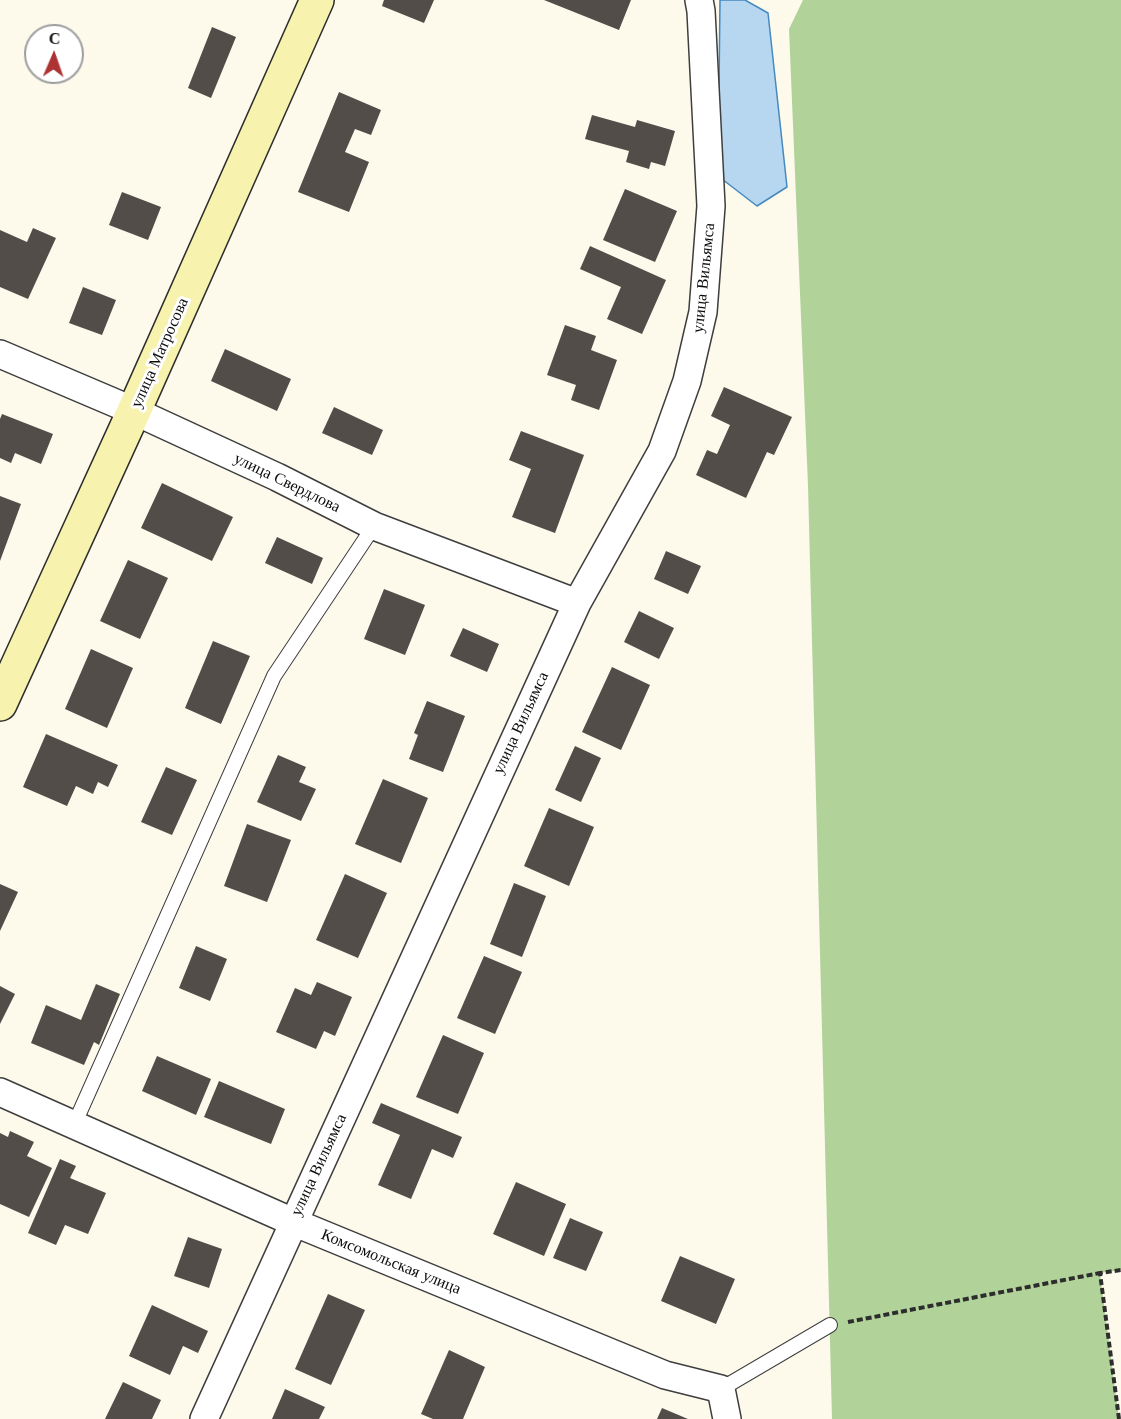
<!DOCTYPE html>
<html>
<head>
<meta charset="utf-8">
<style>
	body { margin:0 }
	#map { position:relative; width:1121px; height:1419px; overflow:hidden; background:#fdfaec; font-family:"Libre Baskerville",serif }
	canvas { display:block }
	.north { position:absolute; left:24px; top:24px; width:60px; height:60px; box-sizing:border-box; background:#fff; border:2px solid #9d9d9d; border-radius:50%; rotate:2deg; font-size:16px; font-weight:700; line-height:24px; text-align:center; color:#0b0b0b }
	.north::after { content:''; display:block; margin:auto; width:21px; height:27px; background:#ad3233; clip-path:polygon(50% 0,100% 100%,50% 72%,0 100%) }
</style>
</head>
<body>
<div id="map">
<canvas width="1121" height="1419"></canvas>
<div class="north">С</div>
</div>
<script>
const ctx = document.querySelector('canvas').getContext('2d');
ctx.lineJoin = 'round';
function fill(path, color) { ctx.fillStyle = color; ctx.fill(path, 'evenodd'); }
const poly = rows => new Path2D(rows.map(r => 'M' + r).join(''));
function trace(path, color, width, dash) { ctx.strokeStyle = color; ctx.lineWidth = width; ctx.lineCap = dash ? 'butt' : 'round'; ctx.setLineDash(dash || []); ctx.stroke(path); }
function write(font, color, halo, rows, align = 'center') {
  ctx.font = font + ' "Libre Baskerville",serif'; ctx.lineWidth = 6; ctx.setLineDash([]); ctx.textBaseline = 'middle'; ctx.strokeStyle = halo; ctx.fillStyle = color; for (const [text, x, y, turn = 0] of rows) {
    ctx.save(); ctx.translate(x, y); ctx.rotate((+turn || 0) * Math.PI / 180); ctx.textAlign = isNaN(turn) ? turn : align; if (halo) ctx.strokeText(text, 0, 0); ctx.fillText(text, 0, 0); ctx.restore();
  }
}
fill(poly([
	[803,0,1121,0,1121,1270,1100,1273,1119,1419,832,1419,808,486,789,29]
]), '#b1d39a');
const water = poly([
	[720,0,745,0,768,13,787,187,757,206,718,176,720,0]
]);
fill(water, '#b6d7ef');
trace(water, '#4489bf', 1.5);
fill(poly([
	[384,0,434,0,424,23,382,6],
	[544,0,631,0,619,30],
	[212,27,236,37,211,98,188,88],
	[339,92,381,110,371,135,355,129,345,152,369,162,349,212,298,192],
	[592,115,635,127,637,120,675,131,665,166,651,162,649,169,626,162,629,151,585,139],
	[625,189,677,211,655,262,603,240],
	[122,192,161,207,148,240,109,225],
	[33,228,56,238,28,299,0,287,0,230,27,242],
	[590,246,666,280,642,334,607,319,621,287,580,269],
	[83,287,116,300,102,335,69,323],
	[565,325,596,336,591,350,617,360,599,410,571,400,576,385,547,375],
	[225,349,291,379,277,411,211,381],
	[724,387,792,417,774,455,767,452,746,498,696,475,707,450,717,454,730,425,711,416],
	[334,407,383,430,372,455,322,433],
	[2,414,53,434,41,464,15,453,11,463,0,458,0,419],
	[521,431,584,455,555,533,512,517,531,469,509,460],
	[162,483,233,517,212,561,141,528],
	[0,496,21,504,0,561],
	[277,537,323,558,312,584,265,563],
	[666,551,701,566,688,594,654,579],
	[128,560,168,578,140,639,100,621],
	[384,589,425,605,405,655,364,639],
	[639,611,674,628,659,659,624,642],
	[463,628,499,644,487,672,450,656],
	[213,641,250,656,221,724,185,708],
	[91,649,133,668,107,728,65,709],
	[612,667,650,685,621,750,582,732],
	[427,701,465,716,443,772,409,759,418,735,414,733],
	[46,734,118,765,108,787,98,782,93,794,76,786,67,806,23,787],
	[575,746,601,758,581,802,555,790],
	[278,755,306,767,299,782,316,789,301,821,257,802],
	[166,767,197,780,172,835,141,822],
	[383,779,428,798,401,863,355,844],
	[549,808,594,827,569,886,524,866],
	[247,824,291,840,267,902,224,886],
	[345,874,387,893,358,958,316,940],
	[514,883,546,896,522,957,490,944],
	[0,884,18,892,0,931],
	[196,946,227,959,210,1001,179,988],
	[484,956,522,972,495,1034,457,1018],
	[317,982,352,997,335,1036,324,1031,316,1049,276,1032,295,988,311,995],
	[96,984,120,994,99,1045,94,1042,84,1065,31,1043,46,1005,81,1020],
	[0,986,15,994,0,1024],
	[443,1035,484,1053,458,1114,416,1097],
	[157,1056,211,1079,196,1115,142,1091],
	[219,1081,285,1109,271,1144,204,1117],
	[381,1103,462,1137,453,1158,432,1149,411,1199,378,1185,400,1135,372,1123],
	[10,1131,34,1142,27,1156,52,1168,29,1217,0,1204,0,1133,8,1137],
	[60,1159,76,1166,70,1178,106,1193,88,1234,65,1225,56,1245,28,1233],
	[516,1182,566,1204,544,1256,493,1234],
	[570,1218,603,1232,586,1271,553,1258],
	[188,1237,222,1249,209,1288,174,1276],
	[680,1256,735,1279,716,1324,661,1301],
	[328,1294,365,1310,331,1385,295,1369],
	[152,1305,208,1331,198,1353,183,1346,170,1375,129,1356],
	[449,1350,485,1367,463,1419,433,1419,421,1414],
	[123,1382,161,1400,152,1419,105,1419],
	[285,1389,325,1407,319,1419,272,1419],
	[662,1408,688,1419,657,1419]
]), '#534d49');
const lane = poly([
	[74,1125,274,676,374,526],
	[721,1389,830,1325]
]);
const street = poly([
	[0,354,134,411,277,477,374,526,577,603],
	[0,1092,293,1222,665,1375,721,1389,727,1419],
	[204,1419,577,603,662,451,687,381,703,312,711,206,701,11,699,0]
]);
const secondary = poly([
	[0,704,134,411,317,0]
]);
trace(lane, '#3e3e3e', 16);
trace(street, '#3e3e3e', 30);
trace(secondary, '#2d2d2d', 36);
trace(poly([
	[848,1322,1100,1273],
	[1119,1419,1100,1273,1121,1270]
]), '#2d2d2d', 4, [6, 3]);
trace(lane, '#fff', 14);
trace(street, '#fff', 27);
trace(secondary, '#f7f2ad', 33);
write('16px', '#0b0b0b', '#fff', [
	["улица Вильямса",704,278,-84],
	["улица Матросова",160,353,-66],
	["улица Свердлова",287,483,26],
	["улица Вильямса",521,723,-65],
	["улица Вильямса",319,1165,-65],
	["Комсомольская улица",391,1262,22]
]);
</script>
</body>
</html>
